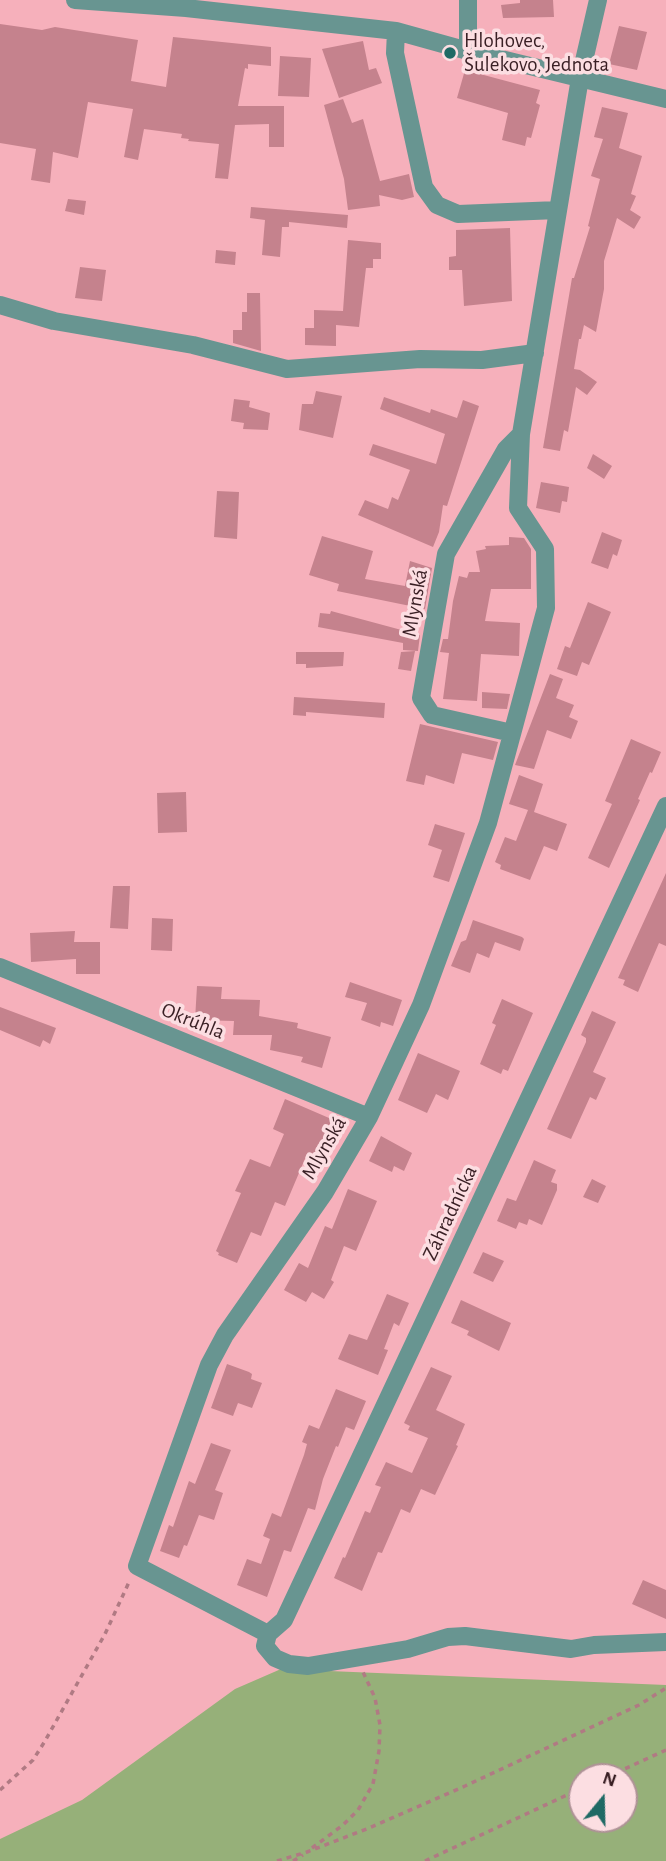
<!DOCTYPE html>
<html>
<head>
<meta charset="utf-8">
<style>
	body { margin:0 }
	#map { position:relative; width:666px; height:1861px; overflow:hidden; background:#f6b0bb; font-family:"Alegreya Sans",sans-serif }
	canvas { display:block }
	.north { position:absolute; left:568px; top:1763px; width:70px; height:70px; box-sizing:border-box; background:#fcdee2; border:2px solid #ae9296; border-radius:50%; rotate:19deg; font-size:19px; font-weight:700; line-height:28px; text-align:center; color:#391f24 }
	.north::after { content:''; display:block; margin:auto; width:24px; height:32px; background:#1f6a65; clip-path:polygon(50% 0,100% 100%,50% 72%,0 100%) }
</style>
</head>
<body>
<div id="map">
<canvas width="666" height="1861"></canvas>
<div class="north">N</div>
</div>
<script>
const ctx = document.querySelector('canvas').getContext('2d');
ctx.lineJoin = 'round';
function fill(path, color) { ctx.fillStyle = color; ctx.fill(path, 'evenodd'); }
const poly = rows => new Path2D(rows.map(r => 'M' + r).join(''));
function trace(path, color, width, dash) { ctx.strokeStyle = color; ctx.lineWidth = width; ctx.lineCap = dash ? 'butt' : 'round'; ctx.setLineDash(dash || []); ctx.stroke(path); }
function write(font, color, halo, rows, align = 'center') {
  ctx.font = font + ' "Alegreya Sans",sans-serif'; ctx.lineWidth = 7; ctx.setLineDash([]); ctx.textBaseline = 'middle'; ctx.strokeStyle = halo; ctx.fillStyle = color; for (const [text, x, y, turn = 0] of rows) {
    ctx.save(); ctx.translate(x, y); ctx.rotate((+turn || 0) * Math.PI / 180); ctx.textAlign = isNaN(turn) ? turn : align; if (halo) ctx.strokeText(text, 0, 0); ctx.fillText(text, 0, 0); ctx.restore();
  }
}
fill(poly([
	[281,1669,666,1685,666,1861,0,1861,0,1839,82,1800,235,1689],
	[582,1777,624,1777,624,1819,582,1819]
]), '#96b079');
fill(poly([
	[520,0,553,0,554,17,503,18,501,5,520,3],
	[0,24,42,30,55,27,138,40,131,81,166,87,173,37,271,47,271,66,248,64,248,69,245,68,238,106,284,106,284,147,269,147,269,124,235,125,228,179,215,178,219,144,188,141,189,139,181,138,182,134,144,129,138,160,124,157,133,109,88,102,78,158,53,152,50,183,31,180,36,149,0,143],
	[619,26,647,32,637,70,609,64],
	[363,41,369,70,376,68,382,83,339,98,322,49],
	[280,56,311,58,309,97,278,96],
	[465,70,540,90,536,103,540,105,531,138,527,137,525,146,502,140,508,113,457,98],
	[343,99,352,123,363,119,380,181,409,174,414,197,402,200,379,195,380,206,348,210,344,179,324,105],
	[602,107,628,113,619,148,642,156,631,194,636,196,630,210,641,217,634,229,617,218,604,261,604,289,596,332,584,325,581,339,579,339,574,369,580,370,597,382,587,395,576,387,568,432,564,430,560,451,543,448,572,278,574,278,590,227,588,226,600,179,591,176,603,139,594,137],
	[68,199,86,201,84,215,65,211],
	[251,207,348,215,347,228,289,222,289,227,282,227,280,257,262,255,265,220,250,218],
	[510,228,512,301,464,306,462,270,449,270,449,257,456,256,456,230],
	[348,240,381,243,381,259,373,259,373,268,366,268,359,327,336,325,336,346,305,345,305,328,314,328,314,310,343,311],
	[216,250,236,252,235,265,215,263],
	[80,267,106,270,102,301,75,298],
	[247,293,260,293,261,351,233,343,233,330,242,330,242,312,247,312],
	[316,391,342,396,333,438,299,430,302,404,313,404],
	[384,397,430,413,431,409,457,418,463,400,479,406,447,506,443,505,439,532,433,547,358,515,365,500,388,509,392,497,398,500,410,470,369,455,373,444,436,464,445,434,380,409],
	[234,399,250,401,249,407,270,413,268,430,243,429,244,423,231,421],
	[593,454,612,466,604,479,587,468],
	[541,482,569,487,567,502,562,501,560,513,536,508],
	[217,491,239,492,237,539,214,537],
	[602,532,622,540,617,556,613,554,608,569,591,563],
	[322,536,373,551,365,579,405,586,410,561,432,568,425,609,337,591,339,584,309,575],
	[509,537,524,538,531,549,531,589,491,589,485,621,520,623,519,656,481,654,477,701,443,699,449,653,440,652,443,639,448,639,453,601,459,576,467,578,469,572,480,572,476,551,486,549,485,546,509,545],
	[588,602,611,612,589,665,582,662,577,676,557,669,565,646,570,648],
	[331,611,420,635,418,651,403,650,403,643,318,627,320,613,330,614],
	[415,651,411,671,398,669,401,652],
	[296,652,344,652,343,666,306,668,306,664,296,664],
	[550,674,563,679,556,698,574,705,569,717,578,721,571,739,547,730,534,769,515,765],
	[482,692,510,694,507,709,482,708],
	[294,697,385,703,384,718,306,712,306,716,293,715],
	[420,724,498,742,493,760,462,753,454,784,426,775,424,785,406,781],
	[631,739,661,752,652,773,650,772,638,799,640,800,609,868,588,858,612,804,605,801],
	[519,775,543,784,534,812,567,824,557,851,544,846,530,880,500,869,501,865,495,862,505,837,516,841,528,810,509,804],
	[186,792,187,832,158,833,157,793],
	[435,824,465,833,449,882,433,877,442,850,428,845],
	[666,873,666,946,659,943,638,992,623,985,625,980,618,978],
	[113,886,130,886,128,929,110,928],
	[152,918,173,919,172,951,151,950],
	[473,920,522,937,524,939,520,951,495,942,489,958,477,953,470,973,451,966,461,942,466,940],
	[75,931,74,942,100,942,100,974,76,974,76,959,31,962,30,933],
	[350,982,402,1000,393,1026,381,1022,380,1027,361,1020,367,1003,345,997],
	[197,986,222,987,221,999,260,1000,259,1016,298,1023,297,1028,331,1037,322,1068,301,1062,303,1057,270,1050,272,1035,233,1035,234,1021,195,1020],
	[502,999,533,1013,508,1071,503,1069,501,1074,480,1064,496,1025,492,1023],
	[0,1007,56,1028,50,1044,43,1040,40,1047,0,1030],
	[592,1011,616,1022,593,1072,606,1078,596,1100,590,1097,571,1139,547,1129,586,1042,586,1038,581,1035],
	[418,1053,460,1071,448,1100,436,1094,427,1113,398,1100],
	[285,1099,336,1121,320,1159,307,1154,285,1206,275,1202,261,1236,251,1232,237,1263,218,1255,219,1253,216,1251,241,1193,235,1191,250,1159,270,1167,284,1134,273,1129],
	[381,1136,412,1153,404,1171,394,1166,392,1172,369,1161],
	[534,1160,556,1170,551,1182,557,1184,557,1190,542,1225,529,1219,527,1225,519,1222,516,1229,497,1221,507,1198,516,1201],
	[592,1179,606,1186,598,1203,583,1197],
	[348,1189,377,1201,356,1251,344,1246,331,1280,334,1282,324,1299,312,1292,306,1302,284,1290,299,1263,308,1268,325,1226,332,1229],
	[483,1252,504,1261,493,1282,473,1273],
	[387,1294,409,1303,399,1326,394,1323,384,1349,388,1350,378,1375,338,1359,349,1334,367,1340],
	[461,1300,511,1323,499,1351,467,1335,469,1331,451,1323],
	[227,1364,249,1372,252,1374,251,1379,262,1383,252,1408,238,1403,233,1416,211,1408],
	[431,1367,452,1376,436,1410,465,1424,456,1445,458,1446,435,1495,421,1489,410,1513,401,1509,382,1553,378,1552,362,1591,334,1578,343,1557,345,1558,365,1511,370,1513,381,1487,375,1485,386,1462,412,1473,428,1438,408,1430,410,1426,404,1423],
	[336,1389,366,1401,354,1430,346,1427,338,1447,336,1446,323,1479,315,1510,308,1508,291,1552,284,1550,267,1597,237,1585,247,1559,261,1564,270,1539,263,1536,272,1513,281,1517,304,1455,307,1444,302,1442,309,1425,319,1429],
	[211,1443,231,1450,215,1490,223,1493,214,1520,199,1515,187,1546,184,1545,179,1558,160,1551,169,1525,173,1527,189,1481,195,1484],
	[643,1580,666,1590,666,1619,632,1604]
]), '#c5828d');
trace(poly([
	[607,1777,666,1750],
	[0,1790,33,1760,45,1741,105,1634,130,1580],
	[312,1848,343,1825,358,1810,373,1784,379,1751,380,1725,375,1698,363,1672],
	[277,1861,307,1852,369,1828,465,1786,639,1705,666,1688],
	[293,1861,303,1855],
	[425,1861,582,1788]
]), '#b07a83', 3.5, [5, 5]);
trace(poly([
	[75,0,186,8,396,31,468,51,666,99],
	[468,0,468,51],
	[396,31,395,53,424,187,437,205,458,214,558,210],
	[0,305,54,321,193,345,287,369,420,359,482,360,535,353],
	[512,733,432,715,421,698,446,554,506,449,521,434],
	[0,967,369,1117],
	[268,1634,137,1566,209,1365,225,1335,325,1192,369,1117,421,1005,488,823,546,608,545,549,518,508,521,434,580,78,598,0],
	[268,1634,284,1620,666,806],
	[268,1634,265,1646,275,1658,289,1664,308,1666,408,1649,448,1637,465,1636,571,1649,594,1645,666,1642]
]), '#689591', 18);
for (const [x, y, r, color] of [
	[450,53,7,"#1f6a65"]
]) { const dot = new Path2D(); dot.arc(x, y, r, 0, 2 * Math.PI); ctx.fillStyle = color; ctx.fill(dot); trace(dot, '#fcdee2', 2.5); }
write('21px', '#391f24', '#fcdee2', [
	["Hlohovec,",464,41],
	["Šulekovo, Jednota",464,65]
], 'left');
write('21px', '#391f24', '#fcdee2', [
	["Mlynská",415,603,-80],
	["Okrúhla",193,1021,22],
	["Mlynská",324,1148,-60],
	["Záhradnícka",450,1213,-65]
]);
</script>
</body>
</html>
